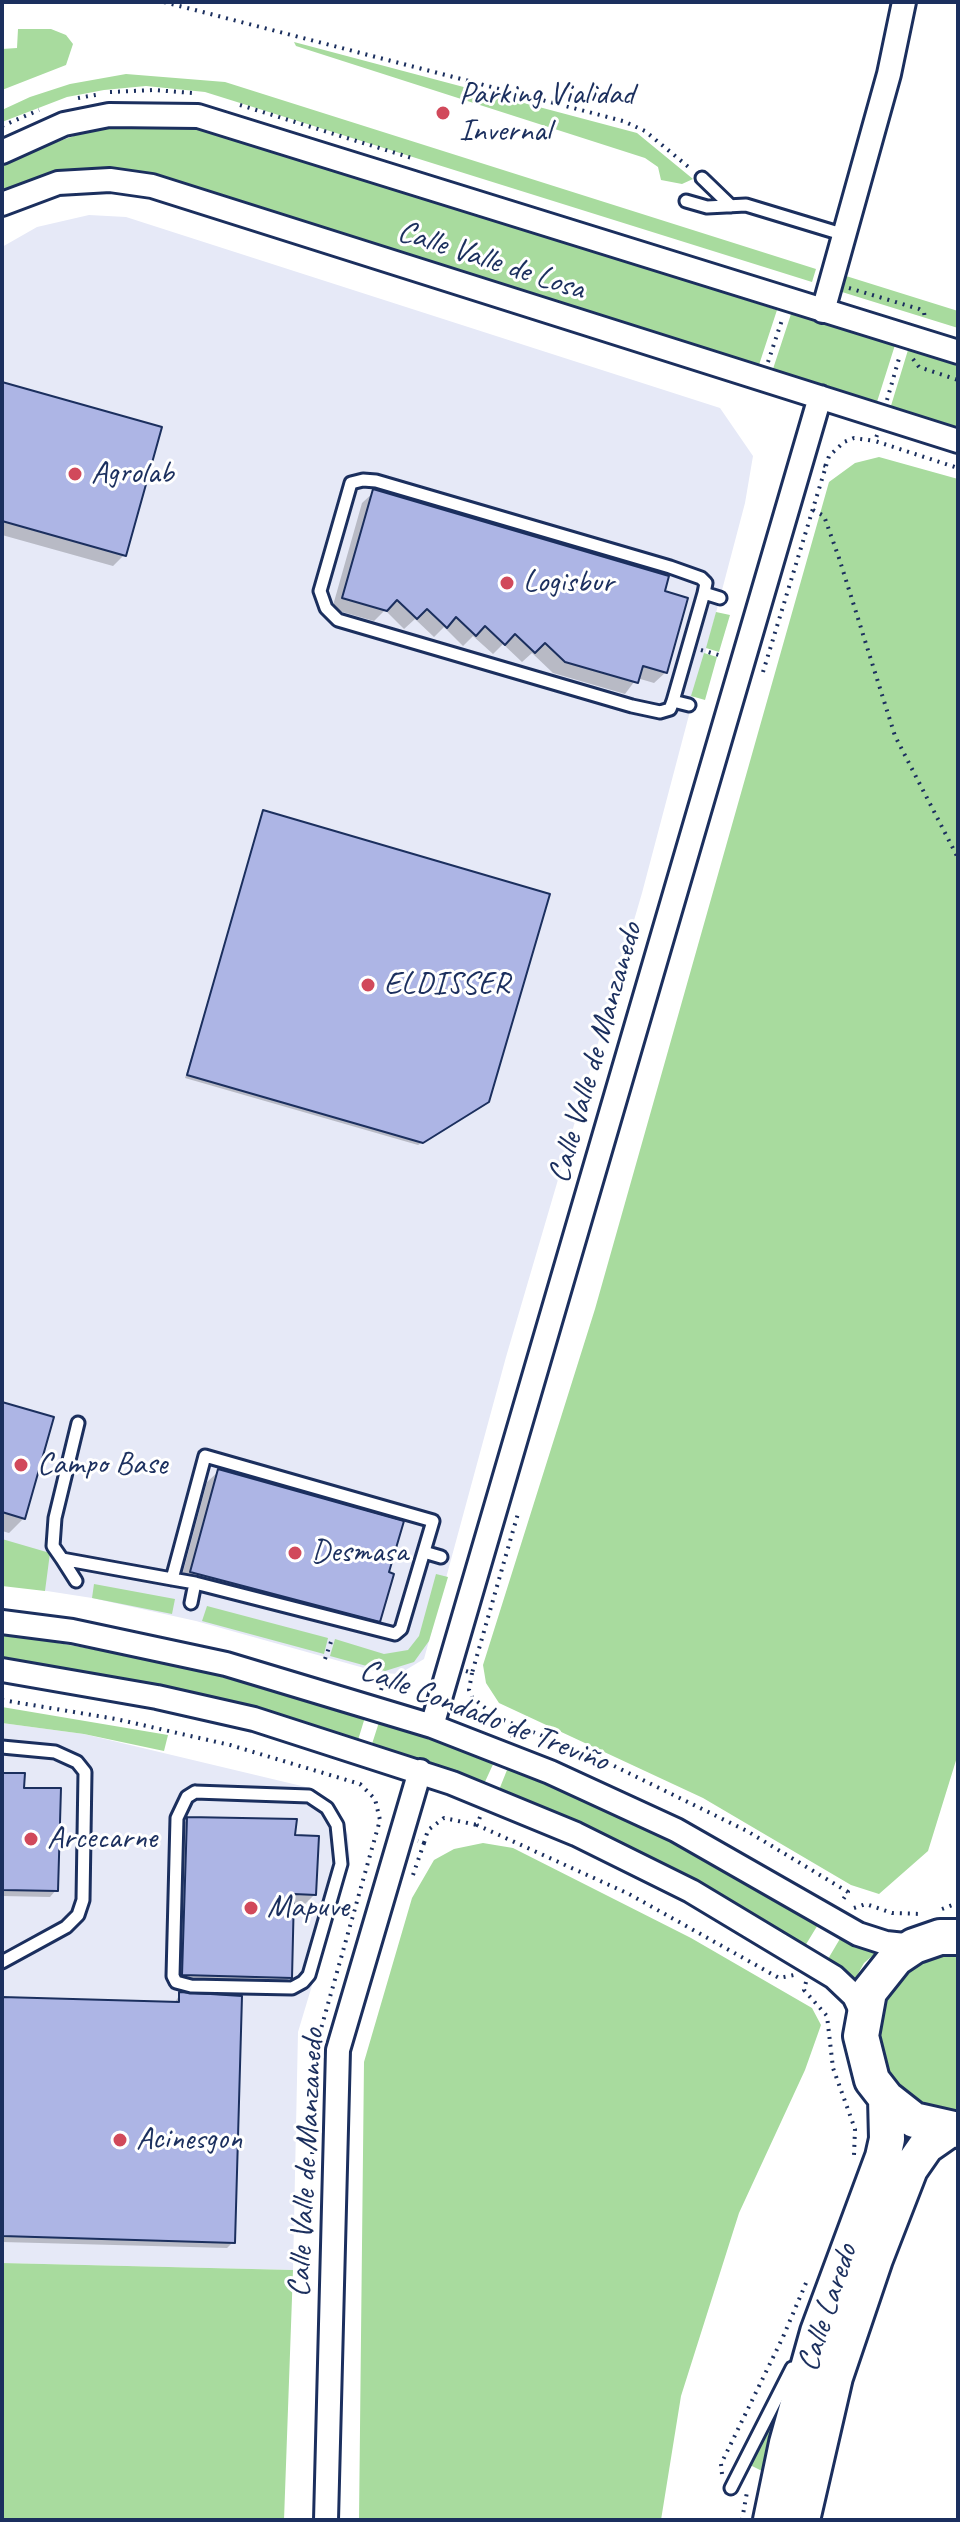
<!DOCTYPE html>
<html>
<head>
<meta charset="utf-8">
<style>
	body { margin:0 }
	#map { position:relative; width:960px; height:2522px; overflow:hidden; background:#fff; font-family:Caveat,sans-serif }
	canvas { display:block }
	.frame { position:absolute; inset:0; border:4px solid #1b2f5e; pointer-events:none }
</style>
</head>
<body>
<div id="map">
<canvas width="960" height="2522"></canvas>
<div class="frame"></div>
</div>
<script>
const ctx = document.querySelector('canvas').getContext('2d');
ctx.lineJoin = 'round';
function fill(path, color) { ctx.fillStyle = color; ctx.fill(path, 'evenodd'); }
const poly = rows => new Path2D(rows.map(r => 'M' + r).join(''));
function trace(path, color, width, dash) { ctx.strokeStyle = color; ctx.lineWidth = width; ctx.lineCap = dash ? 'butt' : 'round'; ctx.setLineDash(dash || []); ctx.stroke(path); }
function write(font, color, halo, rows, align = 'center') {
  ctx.font = font + ' Caveat,sans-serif'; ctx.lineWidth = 6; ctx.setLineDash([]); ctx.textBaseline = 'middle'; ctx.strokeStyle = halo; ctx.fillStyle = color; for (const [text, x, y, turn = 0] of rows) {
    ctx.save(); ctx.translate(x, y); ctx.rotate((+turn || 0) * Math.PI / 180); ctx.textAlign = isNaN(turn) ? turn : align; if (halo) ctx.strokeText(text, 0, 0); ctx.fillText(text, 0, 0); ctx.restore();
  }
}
fill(poly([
	[89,215,126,217,720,408,753,456,745,503,642,893,506,1357,424,1659,399,1674,382,1673,196,1621,92,1598,2,1584,2,247,37,227],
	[2,1723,84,1734,310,1788,329,1801,339,1815,348,1835,350,1859,298,2032,293,2270,2,2263]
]), '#e6e9f7');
fill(poly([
	[18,29,51,29,66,35,73,44,66,65,2,90,2,49,17,48],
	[294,42,637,133,693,179,682,184,661,180,658,167,645,158,296,46],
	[126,74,225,82,816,269,812,282,205,92,146,86,104,90,67,97,2,122,2,110,30,97,70,84],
	[168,125,205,130,290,154,777,310,758,368,172,181,47,177,2,195,2,167,22,154,94,129],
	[846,276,958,311,958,328,842,292],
	[791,314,895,345,876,405,772,372],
	[908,350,958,366,958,431,890,409],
	[879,457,958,479,958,1754,928,1851,879,1894,851,1885,703,1798,499,1703,486,1683,483,1665,595,1309,829,482,855,463],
	[716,612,730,615,719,652,706,648],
	[704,653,717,657,705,700,691,696],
	[2,1539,50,1553,45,1591,2,1586],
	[436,1574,448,1577,429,1641,414,1662,385,1671,330,1656,335,1639,384,1654,408,1650,419,1636],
	[94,1584,175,1599,172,1614,92,1598],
	[207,1606,328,1638,324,1654,202,1621],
	[2,1633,204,1669,366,1714,358,1740,244,1705,121,1678,2,1659],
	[2,1707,168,1735,164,1751,84,1734,2,1723],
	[380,1719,495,1760,484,1784,372,1744],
	[509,1765,665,1836,819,1923,805,1946,659,1863,499,1790],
	[483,1843,513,1848,691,1938,812,2008,821,2025,805,2070,739,2213,681,2396,661,2520,359,2520,364,2062,412,1898,434,1860,454,1849],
	[841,1937,856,1946,877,1952,864,1963,855,1979,828,1959],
	[950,1954,958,1954,958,2113,938,2111,913,2099,893,2080,881,2055,878,2027,885,2000,901,1977,924,1961],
	[2,2263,293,2270,284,2520,2,2520],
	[775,2418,779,2418,768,2474,750,2465]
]), '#a8db9e');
fill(poly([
	[2,384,124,555,113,566,2,535],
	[374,492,663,593,666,672,654,683,637,678,625,694,553,673,532,653,522,662,503,644,493,654,473,636,463,646,444,627,434,637,415,619,404,629,385,610,374,621,332,609,362,503],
	[264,812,484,1105,418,1145,185,1078],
	[2,1404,24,1518,9,1533,2,1531],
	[219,1471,386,1574,379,1620,367,1632,180,1583,207,1482],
	[2,1775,22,1790,56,1890,50,1897,2,1896],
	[188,1819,293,1837,314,1895,303,1906,292,1905,290,1977,279,1989,172,1985,177,1830],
	[180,1994,233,2242,227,2248,2,2242,2,1999,174,2004]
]), '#0003');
const building = poly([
	[2,382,162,427,126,556,2,521,2,382],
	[373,489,669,576,665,591,688,598,667,673,643,666,638,683,565,662,545,643,535,653,515,634,505,645,485,626,476,636,456,617,447,628,427,609,417,619,397,600,387,611,342,598,373,489],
	[263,810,550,894,489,1102,423,1143,187,1075,263,810],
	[2,1402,54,1417,25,1519,2,1512,2,1402],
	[218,1469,404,1521,389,1572,394,1574,380,1622,190,1572,218,1469],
	[2,1773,25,1773,24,1788,61,1788,58,1891,2,1890,2,1773],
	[187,1817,297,1819,295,1835,319,1836,316,1895,294,1894,292,1978,182,1975,187,1817],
	[179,1992,242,1996,235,2243,2,2236,2,1997,179,2002,179,1992]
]);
fill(building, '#adb5e5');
trace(building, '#1b2f5e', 2);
const service = poly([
	[702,178,731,206],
	[686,201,707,207,746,205,845,235],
	[673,701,670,709,660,712,632,706,338,620,326,608,320,591,351,483,363,480,376,481,670,567,701,578,706,583,704,593],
	[689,705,673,701,704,593,720,598],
	[424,1552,441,1557],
	[62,1559,53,1546,55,1518,78,1423],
	[76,1581,62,1559,172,1579,195,1583,395,1634,401,1629,433,1521,205,1456,172,1579],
	[191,1603,195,1583],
	[2,1747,55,1752,77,1762,85,1772,83,1900,78,1915,66,1927,2,1962],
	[195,1792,309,1796,327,1808,337,1825,341,1864,309,1975,303,1982,292,1988,191,1986,176,1982,173,1976,177,1818,187,1797,195,1792],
	[731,2488,792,2368]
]);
const minor = poly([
	[2,152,64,124,109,115,198,116,958,352],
	[2,204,58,183,110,180,152,186,958,441],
	[823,311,889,74,904,2],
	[2,1622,72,1631,226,1664,432,1726,550,1772,676,1830,858,1934,886,1943,914,1946],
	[2,1670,157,1697,254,1719,452,1783,576,1834,691,1891,834,1977,854,1996,862,2013],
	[432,1726,820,397],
	[326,2520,338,2050,420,1771]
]);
const primary = poly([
	[958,1937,940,1937,914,1946,896,1958,869,1992,861,2036,872,2080,886,2098,914,2120,958,2130],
	[771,2520,787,2443,818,2332,883,2157,887,2139,886,2098],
	[802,2520,835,2377,875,2259,910,2169,926,2146,949,2130]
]);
trace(service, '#1b2f5e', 17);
trace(minor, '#1b2f5e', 28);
trace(primary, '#1b2f5e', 40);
trace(poly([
	[164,2,623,121,645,131,691,169],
	[110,92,154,90,193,93],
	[78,98,101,94],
	[240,105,415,159],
	[2,126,39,110],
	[849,288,919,309,924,312,925,320],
	[913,359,919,367,958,380],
	[768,362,783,317],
	[887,400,900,355],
	[877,435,875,441,958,468],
	[826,466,829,456,844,442,854,438,875,441],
	[813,510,824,516,839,558,895,736,958,858],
	[701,650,722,656],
	[763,672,826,466,822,465],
	[325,1659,332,1639],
	[466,1671,472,1673,519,1510],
	[472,1673,469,1690,472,1697,496,1717,602,1760,747,1831,848,1892,842,1901],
	[381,1690,385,1677],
	[2,1700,116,1719,230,1745,360,1784,375,1799,380,1820,315,2050,312,2162],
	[512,1738,517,1726],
	[480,1817,477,1825,629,1894,779,1978,794,1975],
	[424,1843,428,1830,444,1818,477,1825],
	[413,1875,424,1843,418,1841],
	[854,1908,866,1904,892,1913,921,1914],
	[942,1909,958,1903],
	[806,1982,804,1990,827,2016,833,2068,855,2129,854,2155],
	[722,2474,721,2464,783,2337,806,2283],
	[742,2520,747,2492]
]), '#1b2f5e', 4, [2, 6]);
trace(service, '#fff', 11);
trace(minor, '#fff', 22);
trace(primary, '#fff', 34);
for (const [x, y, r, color] of [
	[443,113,8,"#d1495b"],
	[75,474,8,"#d1495b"],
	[507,583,8,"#d1495b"],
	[368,985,8,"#d1495b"],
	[21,1465,8,"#d1495b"],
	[295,1553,8,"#d1495b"],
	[31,1839,8,"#d1495b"],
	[251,1908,8,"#d1495b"],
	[120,2140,8,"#d1495b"]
]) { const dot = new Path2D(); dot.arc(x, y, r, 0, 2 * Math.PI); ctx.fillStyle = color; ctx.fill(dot); trace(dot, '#fff', 3); }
write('32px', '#1b2f5e', '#fff', [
	["Parking Vialidad",459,95],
	["Invernal",459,132],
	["Agrolab",91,474],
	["Logisbur",523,583],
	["ELDISSER",384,985],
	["Campo Base",37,1465],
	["Desmasa",311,1553],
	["Arcecarne",47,1839],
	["Mapuve",267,1908],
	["Acinesgon",136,2140]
], 'left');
write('32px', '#1b2f5e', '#fff', [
	["Calle Valle de Losa",491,261,18],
	["Calle Valle de Manzanedo",596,1053,-74],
	["Calle Condado de Treviño",484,1716,21],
	["Calle Valle de Manzanedo",307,2163,-87],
	["Calle Laredo",828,2308,-72]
]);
</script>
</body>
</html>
